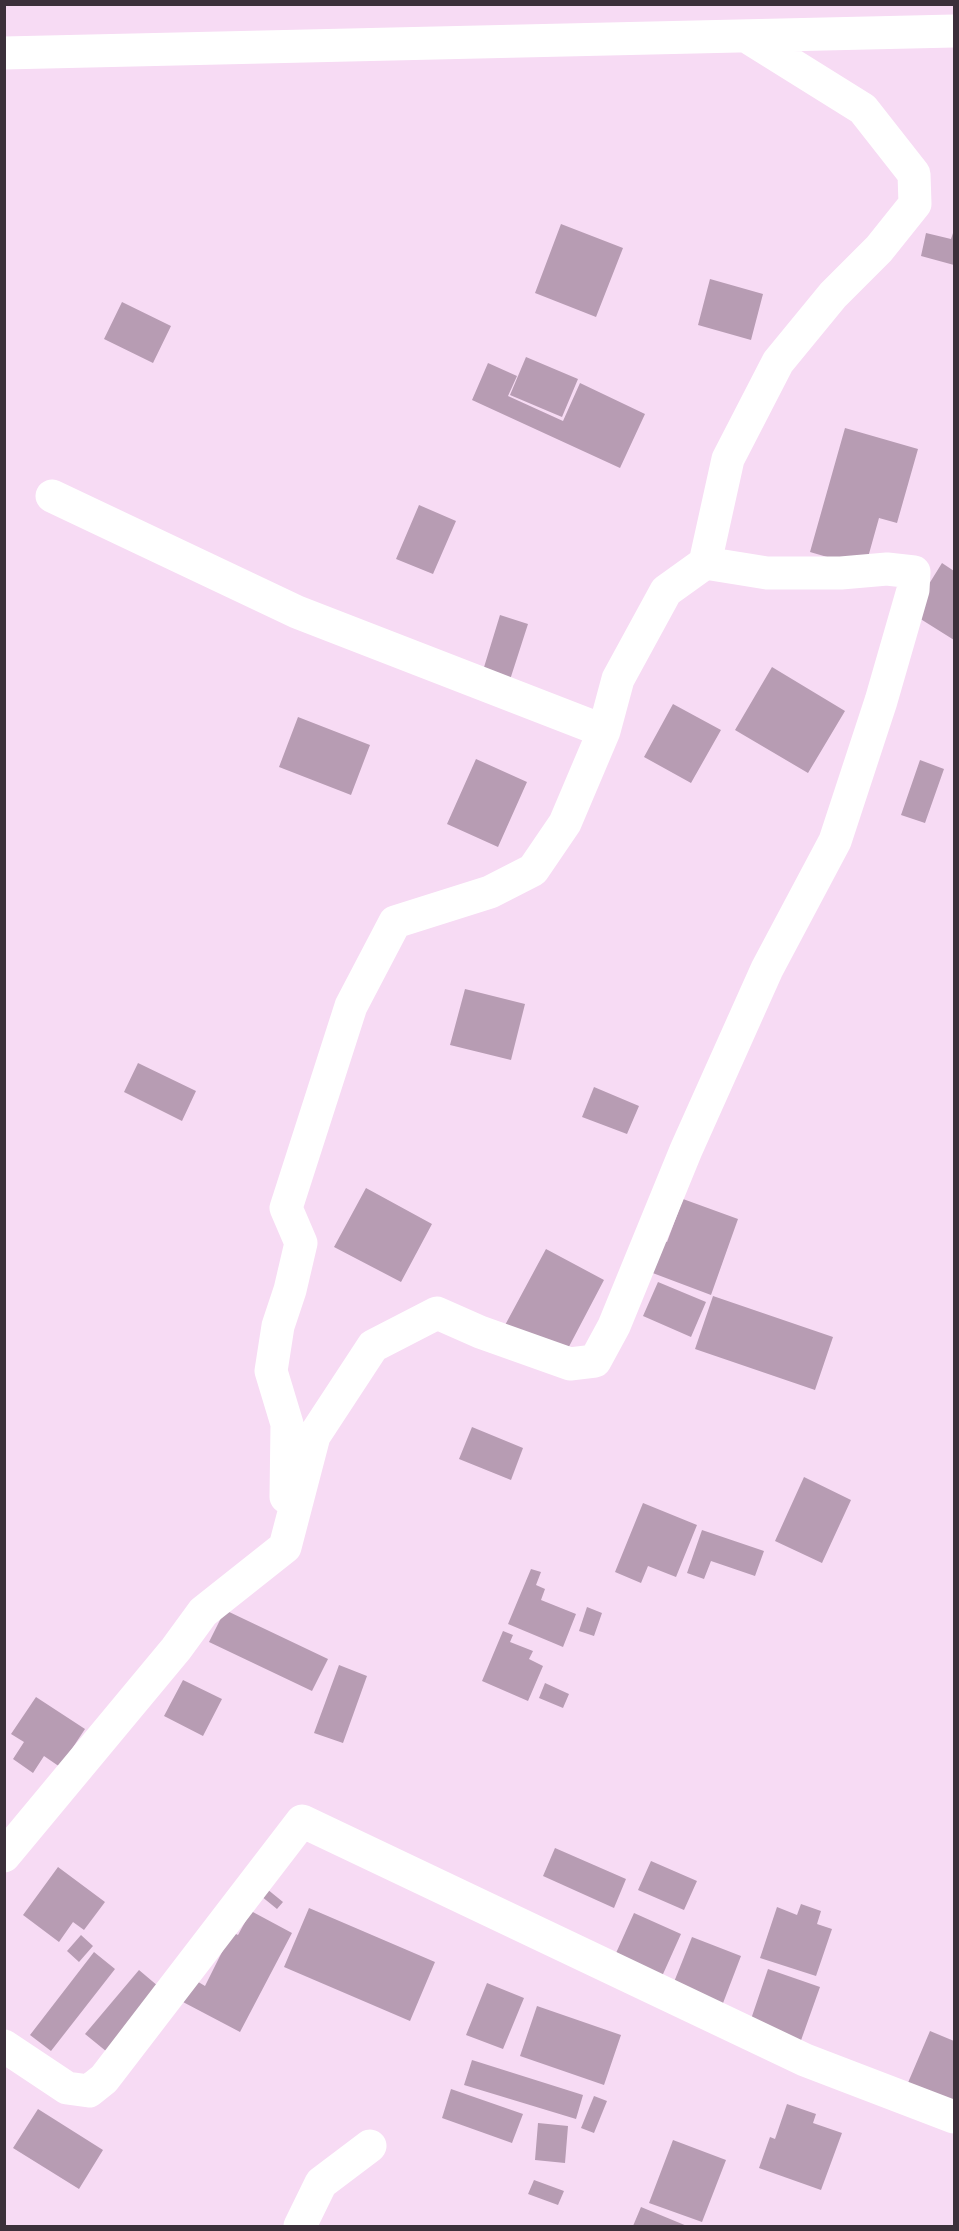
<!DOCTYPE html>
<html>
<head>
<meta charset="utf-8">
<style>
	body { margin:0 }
	#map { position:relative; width:959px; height:2231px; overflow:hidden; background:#f7dbf4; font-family:Signika,sans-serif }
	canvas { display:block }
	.frame { position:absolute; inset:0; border:6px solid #3b303a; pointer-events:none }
</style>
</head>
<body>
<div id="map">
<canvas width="959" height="2231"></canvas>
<div class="frame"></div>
</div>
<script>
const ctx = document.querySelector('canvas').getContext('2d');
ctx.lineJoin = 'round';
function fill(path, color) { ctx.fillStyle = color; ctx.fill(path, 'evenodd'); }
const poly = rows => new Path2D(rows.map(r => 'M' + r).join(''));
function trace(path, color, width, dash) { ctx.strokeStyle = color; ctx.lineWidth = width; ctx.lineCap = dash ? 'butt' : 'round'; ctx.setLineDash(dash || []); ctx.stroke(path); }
fill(poly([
	[561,224,623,248,596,317,535,293],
	[954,230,954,265,921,256,926,233,951,239],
	[710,279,763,294,751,340,698,325],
	[122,302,171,326,153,363,104,339],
	[526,357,578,379,562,417,510,395],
	[488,363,517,376,508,396,563,421,580,383,645,414,620,468,472,400],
	[845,428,918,449,897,523,879,518,865,568,810,552],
	[419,505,456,521,433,574,396,559],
	[942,563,954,571,954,640,911,613],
	[500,615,528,624,508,686,481,677],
	[772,667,845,711,808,773,735,730],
	[673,704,721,730,691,783,644,757],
	[298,717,370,745,351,795,279,767],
	[476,759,527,782,498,847,447,824],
	[920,760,944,769,925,823,901,815],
	[465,989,525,1004,511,1060,450,1045],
	[138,1063,196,1091,182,1121,124,1092],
	[594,1087,639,1106,627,1134,582,1117],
	[366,1188,432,1224,401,1282,334,1247],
	[683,1199,738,1219,711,1295,650,1272,661,1239,667,1242],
	[546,1249,604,1280,563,1358,504,1327],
	[658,1282,706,1302,691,1337,643,1316],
	[713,1296,833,1337,815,1390,695,1349],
	[472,1427,523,1448,511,1480,459,1459],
	[804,1477,851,1500,822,1563,775,1541],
	[643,1503,697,1525,676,1577,648,1566,641,1583,615,1572],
	[702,1530,764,1551,755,1576,711,1561,704,1579,687,1573],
	[531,1569,541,1572,536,1585,545,1589,541,1600,576,1614,563,1647,508,1624],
	[587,1607,602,1613,594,1636,579,1631],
	[225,1610,328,1659,312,1691,209,1642],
	[503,1631,513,1635,510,1642,533,1651,529,1659,543,1666,528,1701,482,1681],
	[339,1665,367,1676,343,1743,314,1733],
	[183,1680,222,1699,203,1736,164,1716],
	[545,1683,569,1694,563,1708,539,1698],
	[36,1697,85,1729,60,1767,44,1756,33,1773,13,1759,24,1742,11,1734],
	[555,1848,626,1879,614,1908,543,1876],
	[651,1861,697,1881,684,1910,638,1890],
	[58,1867,105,1902,84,1930,73,1922,59,1942,23,1915],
	[267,1889,283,1902,277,1909,261,1896],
	[801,1904,821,1911,817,1924,832,1929,816,1976,760,1958,777,1907,797,1915],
	[309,1908,435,1962,410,2021,284,1967],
	[251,1911,292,1933,240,2032,183,2002,195,1980,205,1986,232,1932,238,1935],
	[634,1913,681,1934,659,1983,612,1962],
	[81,1935,93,1946,79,1962,67,1951],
	[692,1937,741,1956,720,2011,670,1992],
	[94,1952,115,1969,51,2051,30,2035],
	[768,1969,820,1987,799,2046,748,2028],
	[139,1970,165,1992,112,2056,85,2034],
	[487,1983,524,1998,503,2049,466,2035],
	[537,2006,621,2035,604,2085,520,2056],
	[930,2031,954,2041,954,2105,907,2085],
	[472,2060,583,2095,576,2119,464,2085],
	[451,2089,523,2114,512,2143,442,2118],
	[594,2096,607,2101,594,2133,581,2128],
	[787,2104,816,2114,813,2123,842,2133,821,2190,759,2168,770,2137,775,2139],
	[38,2109,103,2150,79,2189,13,2148],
	[538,2123,568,2126,565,2163,535,2160],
	[673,2140,726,2160,702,2222,649,2203],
	[534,2180,564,2191,558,2205,528,2194],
	[641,2207,687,2226,633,2226]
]), '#b79cb3');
trace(poly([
	[4,53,954,31],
	[52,496,297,612,604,731],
	[286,1497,287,1424,271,1371,278,1326,290,1290,301,1243,286,1208,351,1006,395,922,490,892,533,870,565,823,604,731,618,679,666,591,705,563],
	[4,1856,176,1649,203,1612,285,1547,314,1436,373,1346,437,1313,480,1332,570,1364,595,1361,614,1326,686,1150,767,969,835,841,881,701,913,590,914,572,887,569,841,573,767,573,705,563,728,459,778,362,833,295,879,249,915,204,914,174,863,109,746,36],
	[4,2046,67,2088,89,2091,104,2079,302,1821,805,2060,954,2117],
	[300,2226,321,2183,370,2146]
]), '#fff', 33);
</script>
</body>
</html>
